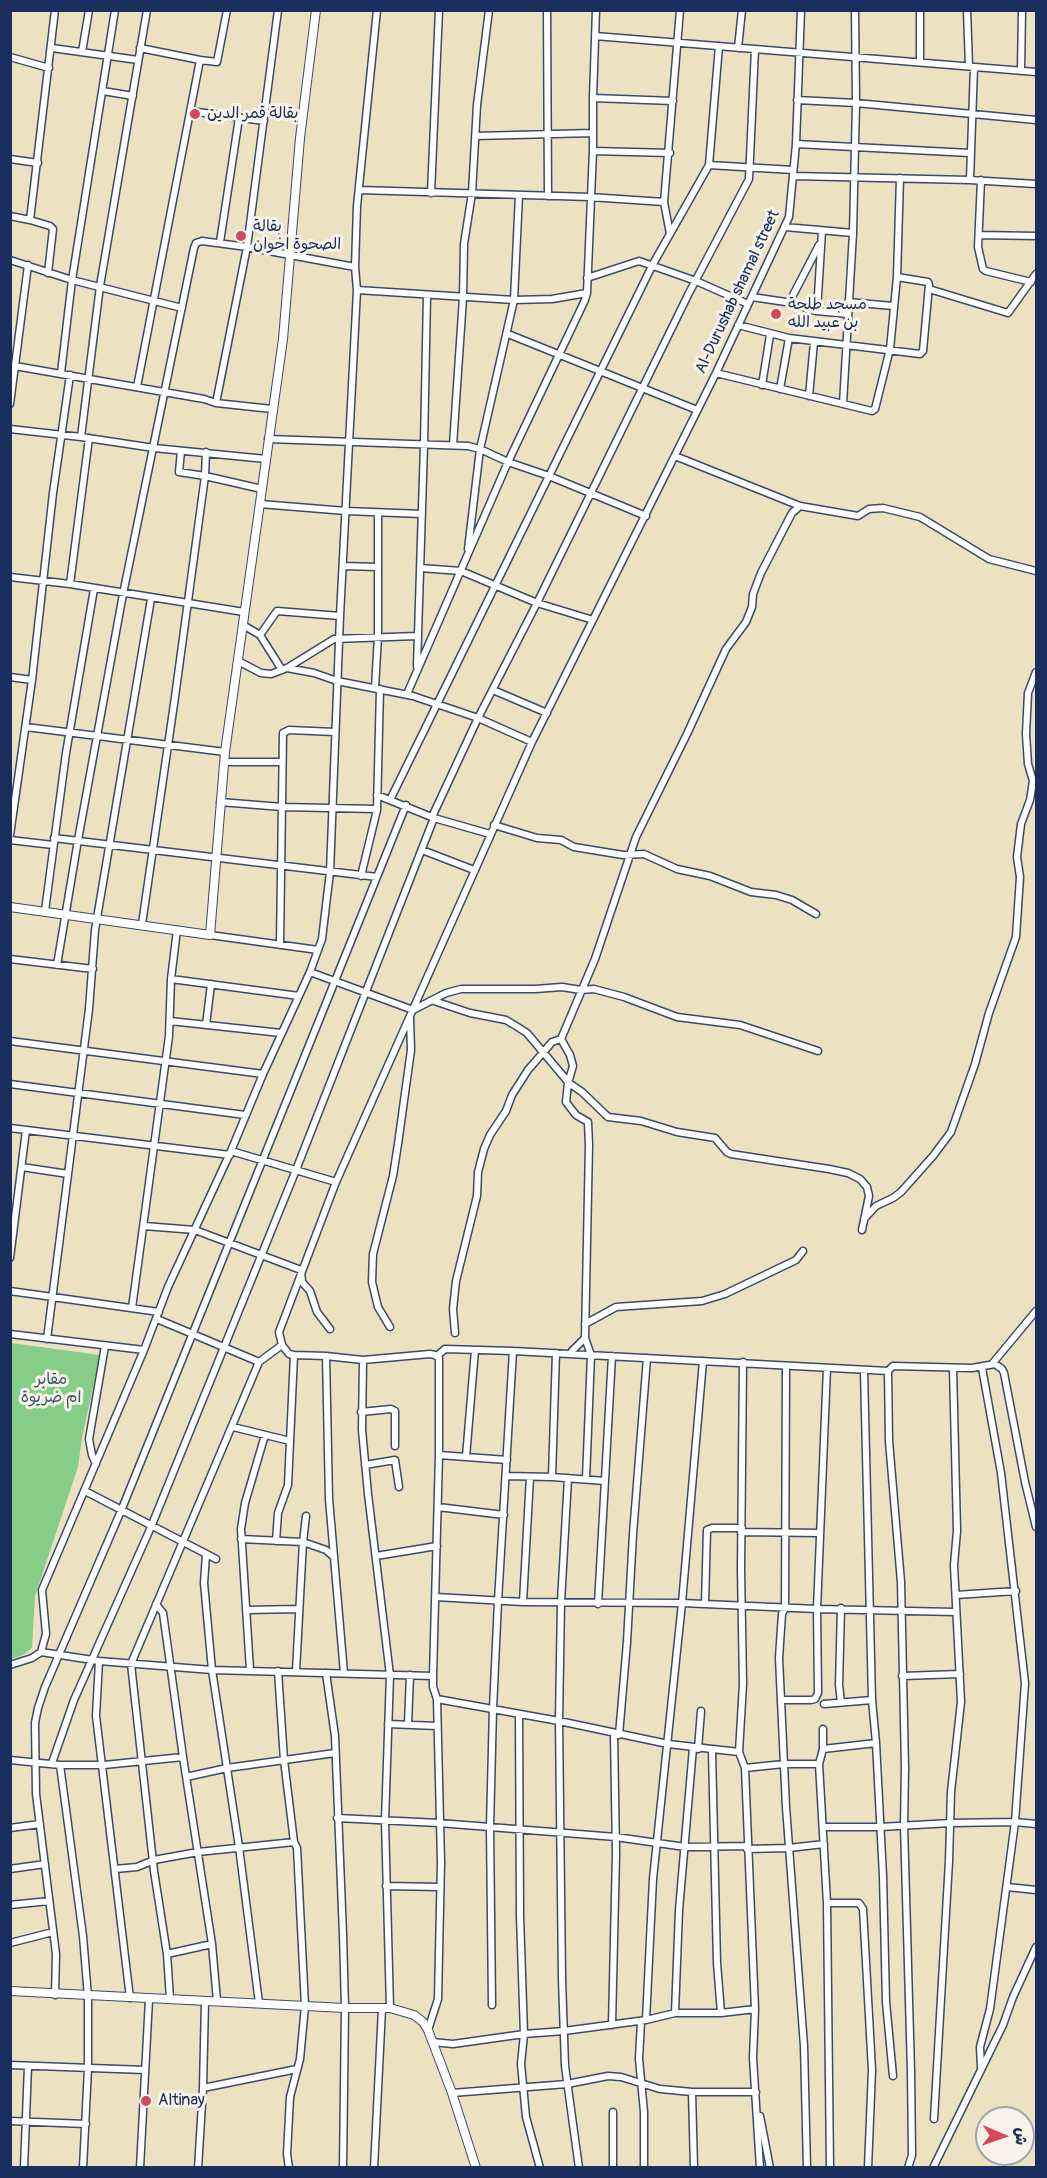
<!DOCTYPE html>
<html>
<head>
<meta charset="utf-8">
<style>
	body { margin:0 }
	#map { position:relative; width:1047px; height:2178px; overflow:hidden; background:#ece1c0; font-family:Pangolin,"Playpen Sans Arabic",sans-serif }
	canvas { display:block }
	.frame { position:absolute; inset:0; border:12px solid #1b2f5e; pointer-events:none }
	.north { position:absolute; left:975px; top:2106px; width:60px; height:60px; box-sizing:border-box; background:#f7f3e8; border:2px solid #9fa5b1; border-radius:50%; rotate:92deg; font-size:16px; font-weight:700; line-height:24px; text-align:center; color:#1b2f5e }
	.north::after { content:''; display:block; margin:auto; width:21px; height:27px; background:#d1495b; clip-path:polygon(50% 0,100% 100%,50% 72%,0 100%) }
</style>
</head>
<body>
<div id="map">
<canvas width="1047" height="2178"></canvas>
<div class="frame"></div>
<div class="north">ش</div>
</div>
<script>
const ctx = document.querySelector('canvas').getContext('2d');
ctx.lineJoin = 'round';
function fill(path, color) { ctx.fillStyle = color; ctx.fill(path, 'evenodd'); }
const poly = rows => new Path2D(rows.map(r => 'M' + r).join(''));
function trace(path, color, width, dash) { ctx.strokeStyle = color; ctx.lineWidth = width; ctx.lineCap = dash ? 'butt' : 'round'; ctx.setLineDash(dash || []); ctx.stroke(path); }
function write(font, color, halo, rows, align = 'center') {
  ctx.font = font + ' Pangolin,"Playpen Sans Arabic",sans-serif'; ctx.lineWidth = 6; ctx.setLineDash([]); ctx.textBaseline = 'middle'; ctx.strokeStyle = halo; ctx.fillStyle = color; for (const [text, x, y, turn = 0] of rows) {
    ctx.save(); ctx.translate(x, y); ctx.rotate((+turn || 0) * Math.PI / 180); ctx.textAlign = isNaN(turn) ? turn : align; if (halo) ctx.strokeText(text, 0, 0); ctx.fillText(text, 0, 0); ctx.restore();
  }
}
fill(poly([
	[11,1343,100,1355,82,1438,78,1467,35,1596,32,1648,23,1655,11,1659]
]), '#86cd87');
const minor = poly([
	[547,10,548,196],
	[920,10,920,61],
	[967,10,969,66],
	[595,36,1036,72],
	[52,48,138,60],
	[140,48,200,60],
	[738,48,742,10],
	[82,52,89,10],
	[10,57,49,68],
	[1021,71,1022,10],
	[103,91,133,96],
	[593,98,673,101],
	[797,100,856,103,1036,120],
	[190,111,264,121],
	[475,136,593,133],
	[796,144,970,153],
	[593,151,670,153],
	[10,159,38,163],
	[709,165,793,170],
	[793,176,970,180,1036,184],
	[970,180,974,67],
	[981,180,978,247,983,269,986,271,1031,282],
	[359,190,590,197,664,202],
	[431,193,439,10],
	[10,216,30,220],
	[785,227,853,233],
	[670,234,664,202,680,10],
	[979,235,1036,236],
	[220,242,239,118],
	[10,260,72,280,182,308],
	[48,273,53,229,50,226,30,220,55,10],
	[587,278,639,261,696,281,748,304],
	[929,289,1008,313,1036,274],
	[357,290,514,300,552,299,587,293],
	[752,297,799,304,808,309,817,311,847,314],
	[848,302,893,306],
	[789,303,819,245],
	[817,311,822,231],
	[738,325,789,338,920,354,923,351,929,285,928,282,897,277],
	[508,334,697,410],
	[15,366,204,399,216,403,272,409],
	[61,373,72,280,115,10],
	[716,373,872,411,875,409,890,349,897,277,900,178],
	[762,385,770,335],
	[137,387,200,60,217,62,227,10],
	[780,389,789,338],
	[809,396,814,342],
	[216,403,247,247,355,267],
	[10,404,28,265],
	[843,404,853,233,856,103,855,10],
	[10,429,81,437,154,448,266,459],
	[81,437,100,286,147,10],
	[268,439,468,446,480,449,508,462,549,476,646,516],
	[453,445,463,298,464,244,472,193,477,105,489,10],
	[181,451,179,472,205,476,262,489],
	[675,456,800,506],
	[260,504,346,511,422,514],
	[468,549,480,449,514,300,519,195],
	[343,566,378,567],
	[420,568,461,571,537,603,593,620],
	[10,577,70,584,244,612],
	[70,584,89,438],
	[243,625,260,635,282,670],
	[260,635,277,611,340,616],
	[238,661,261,673,271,674,287,668,334,639,417,636],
	[417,666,424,445,427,295],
	[287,668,314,673,337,681,413,696,478,718,532,742],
	[10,677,32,680],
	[375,688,378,636,378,513],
	[493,690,547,713],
	[407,694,508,462,585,300,587,293,593,151,593,98,596,10],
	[26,727,225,752],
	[224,762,282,762],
	[377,795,434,818,490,834],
	[390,800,653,264,709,165,719,46],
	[220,802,282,807,377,809],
	[432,817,478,718,537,603,689,293,749,179,755,49],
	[494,825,537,838,561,840,574,847,623,855,644,854,677,869,710,876,751,892,776,895,792,900,816,914],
	[10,835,32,680,53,493,70,375],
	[54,838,377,877],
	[10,840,53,845],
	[422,850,474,870],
	[361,876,377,810,380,689],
	[45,911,66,753,94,589],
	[142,924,175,697,205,476,206,452],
	[210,935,318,950],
	[280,945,283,733,289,730,335,732],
	[10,959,93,969],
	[57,965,78,840,123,594,194,248,196,243,202,241,247,247,278,10],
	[310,972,413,1010,446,993,461,989,535,989,562,987,581,990,594,989,624,997,677,1017,740,1025,818,1051],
	[171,979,299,996],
	[434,1001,470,1013,506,1020,516,1026,527,1033,569,1083,582,1092,608,1117,641,1121,677,1132,715,1138,727,1152,731,1154,829,1169,848,1173,860,1179,867,1187,869,1196,862,1230],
	[170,1021,281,1033],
	[206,1025,211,984],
	[10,1041,263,1074],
	[10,1084,245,1115],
	[10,1128,230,1155],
	[231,1151,336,1182],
	[22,1167,68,1174],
	[864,1219,876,1206,893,1198,901,1192,933,1156,951,1132,975,1064,989,1013,1016,937,1020,877,1017,857,1021,824,1030,800,1033,781,1028,764,1026,734,1028,693,1036,672],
	[144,1226,195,1230,301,1270,302,1282,310,1291,317,1312,330,1329],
	[10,1258,26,1130],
	[10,1291,159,1312],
	[132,1308,169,1036,171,979,177,930],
	[157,1319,259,1362],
	[585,1324,616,1307,702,1301,725,1294,796,1260,803,1251],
	[390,1327,378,1307,372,1282,373,1254,393,1176,398,1144,411,1050,410,1018],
	[455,1333,453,1309,456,1281,477,1196,478,1172,484,1149,490,1135,506,1111,512,1095,528,1070,552,1042,561,1039],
	[10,1334,144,1350],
	[47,1339,89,1009,95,930,151,599],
	[574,1354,572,1351,585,1338],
	[326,1356,329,1499,344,1673],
	[437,1356,445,1349,513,1351,888,1371,893,1366,972,1368,995,1364,1002,1369,1004,1373,1025,1482,1036,1527],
	[363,1360,362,1430,368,1494,390,1675,385,1821,390,2008],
	[992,1364,1036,1311],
	[786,1366,785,1608,782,1614,779,1658,786,1807,804,2046,807,2168],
	[864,1371,872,1700,876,1743,883,1876,886,2002,893,2076],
	[888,1371,889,1441,901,1582,905,1768,904,1825,911,2071,912,2155,908,2168],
	[361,1412,391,1409,395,1411,395,1446],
	[233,1427,290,1441],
	[439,1455,507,1460],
	[466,1457,475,1350],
	[96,1464,92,1455,89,1439,105,1346],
	[365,1465,395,1460,399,1487],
	[507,1476,552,1477,605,1481],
	[552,1477,556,1353],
	[568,1478,561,1602,559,1721,562,1979,565,2066,579,2168],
	[586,1479,591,1355,585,1338,589,1145,588,1122,576,1115,566,1102,568,1083,573,1066,570,1055,561,1039,595,959,636,837,687,734,726,649,746,622,752,607,753,594,761,573,792,513,800,506,858,516,869,509,883,508,920,517,989,559,1036,571],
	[85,1491,216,1559],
	[438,1507,504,1515],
	[741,1532,820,1533],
	[241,1539,303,1542,326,1550,334,1557],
	[276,1541,278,1513,288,1485,294,1355],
	[206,1555,204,1583,212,1670,239,1847,259,2003],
	[376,1556,437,1546],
	[956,1595,1016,1591],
	[436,1597,523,1602,682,1603,817,1609,955,1612],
	[523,1602,530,1477],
	[156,1604,163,1613,183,1757,212,1944,217,2001],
	[598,1604,612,1356],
	[705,1604,707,1530,712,1528,742,1528],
	[841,1608,839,1685,841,1702],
	[246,1610,298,1609],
	[41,1652,99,1661,212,1670,433,1676],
	[99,1661,96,1716,130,1998],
	[10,1665,32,1658,41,1652,46,1634,42,1590,144,1350,168,1287,231,1151,263,1074,310,972,322,939,330,872,340,616,357,290,355,267,357,206,377,10],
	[250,1670,241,1529,245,1503,265,1435],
	[278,1671,284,1760,294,1842,297,1848,305,2006,300,2059,290,2097,287,2154,289,2168],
	[296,1671,303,1542,306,1516],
	[326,1673,335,1736,343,1934,345,2008,343,2168],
	[902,1676,960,1674],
	[782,1700,811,1700,815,1699,818,1693,817,1609,827,1368],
	[824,1704,872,1700],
	[519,1714,520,1916,524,2034,521,2064,526,2117,540,2168],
	[388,1724,437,1726],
	[408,1724,410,1675],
	[823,1729,823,1749,819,1764,827,1903,830,2168],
	[619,1735,627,1642,633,1534,647,1358],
	[698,1749,701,1711],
	[823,1749,876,1743],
	[712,1751,717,1963,721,2013],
	[739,1752,743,1684,741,1569,743,1362],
	[10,1760,60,1765,104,1765,183,1757],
	[52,1763,74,1700,151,1527,296,1170,434,818],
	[60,1765,83,1936,88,1997,88,2068,83,2168],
	[745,1768,784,1764,819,1764],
	[186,1777,227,1768,335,1753],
	[337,1818,439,1823,616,1837,685,1847,747,1846],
	[823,1827,880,1827,951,1823,1015,1822,1036,1824],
	[10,1828,40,1824],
	[747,1849,789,1848,824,1844],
	[10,1869,45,1864],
	[115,1869,137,1867,154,1860,198,1852,294,1842],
	[386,1886,440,1887],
	[1007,1887,1036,1890],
	[827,1903,859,1903,863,1909,872,2070,868,2168],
	[10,1905,49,1901],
	[10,1943,53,1932],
	[167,1954,212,1944],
	[55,1995,56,1954,36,1794,35,1723,38,1708,45,1687,121,1511,406,805],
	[170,1999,167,1954,154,1871,131,1664,259,1362,282,1345],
	[492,2005,490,1827,493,1709,498,1601,513,1351],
	[675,2013,679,1910,693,1748],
	[646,2020,653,1879,682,1603,703,1361],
	[641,2021,639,2059,644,2112,644,2168],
	[612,2025,616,1854,614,1734],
	[428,2030,438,1999,441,1862,437,1699],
	[432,2042,453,2044,524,2034,564,2031,646,2020,675,2013,721,2013,755,2009],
	[10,2065,145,2070],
	[981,2067,980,2047,990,2009,1015,1822,1025,1683,1001,1473,982,1368],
	[203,2088,297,2069],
	[692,2092,694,2168],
	[452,2093,567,2084,608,2076,621,2077,660,2089,692,2092,756,2092],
	[613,2112,613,2168],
	[760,2116,770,2168],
	[934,2119,949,1861,951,1792,961,1702,954,1565,957,1531,953,1368],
	[10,2121,86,2124],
	[24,2168,28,2066],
	[140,2168,149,1999],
	[198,2168,203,2088,205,2001],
	[374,2168,382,2009],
	[760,2168,753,2058,755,2009,745,1768,739,1752,668,1744,559,1721,437,1699,433,1687,433,1676,439,1455,439,1358,435,1355,430,1354,363,1360,326,1356,294,1355,289,1354,282,1345,279,1332,336,1182,532,742,716,373,789,217,796,144,801,10],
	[933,2168,1003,2025,1013,1997,1036,1947]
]);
const tertiary = poly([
	[10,907,210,935,225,752,283,339,300,138,316,10],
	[10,1991,345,2008,390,2008,414,2015,423,2022,428,2030,452,2093,476,2168]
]);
trace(minor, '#3a4a6d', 9);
trace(tertiary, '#3a4a6d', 10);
trace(minor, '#fff', 6);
trace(tertiary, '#fff', 8);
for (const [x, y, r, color] of [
	[195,114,6,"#d1495b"],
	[241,236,6,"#d1495b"],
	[776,314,6,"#d1495b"],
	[146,2101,6,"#d1495b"]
]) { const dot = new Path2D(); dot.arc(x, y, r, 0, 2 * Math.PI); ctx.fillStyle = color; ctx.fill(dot); trace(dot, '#f7f3e8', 2); }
write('16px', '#1b2f5e', '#f7f3e8', [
	["بقالة قمر الدين",207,114],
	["بقالة",253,227],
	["الصحوة اخوان",253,245],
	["مسجد طلحة",788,305],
	["بن عبيد الله",788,323],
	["Altinay",158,2101]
], 'left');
write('16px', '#1b2f5e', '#f7f3e8', [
	["Al-Durushab shamal street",738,292,-65]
]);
write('16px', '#365668', '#f7f3e8', [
	["مقابر",51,1380],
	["ام ضريوة",51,1398]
]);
</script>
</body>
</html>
